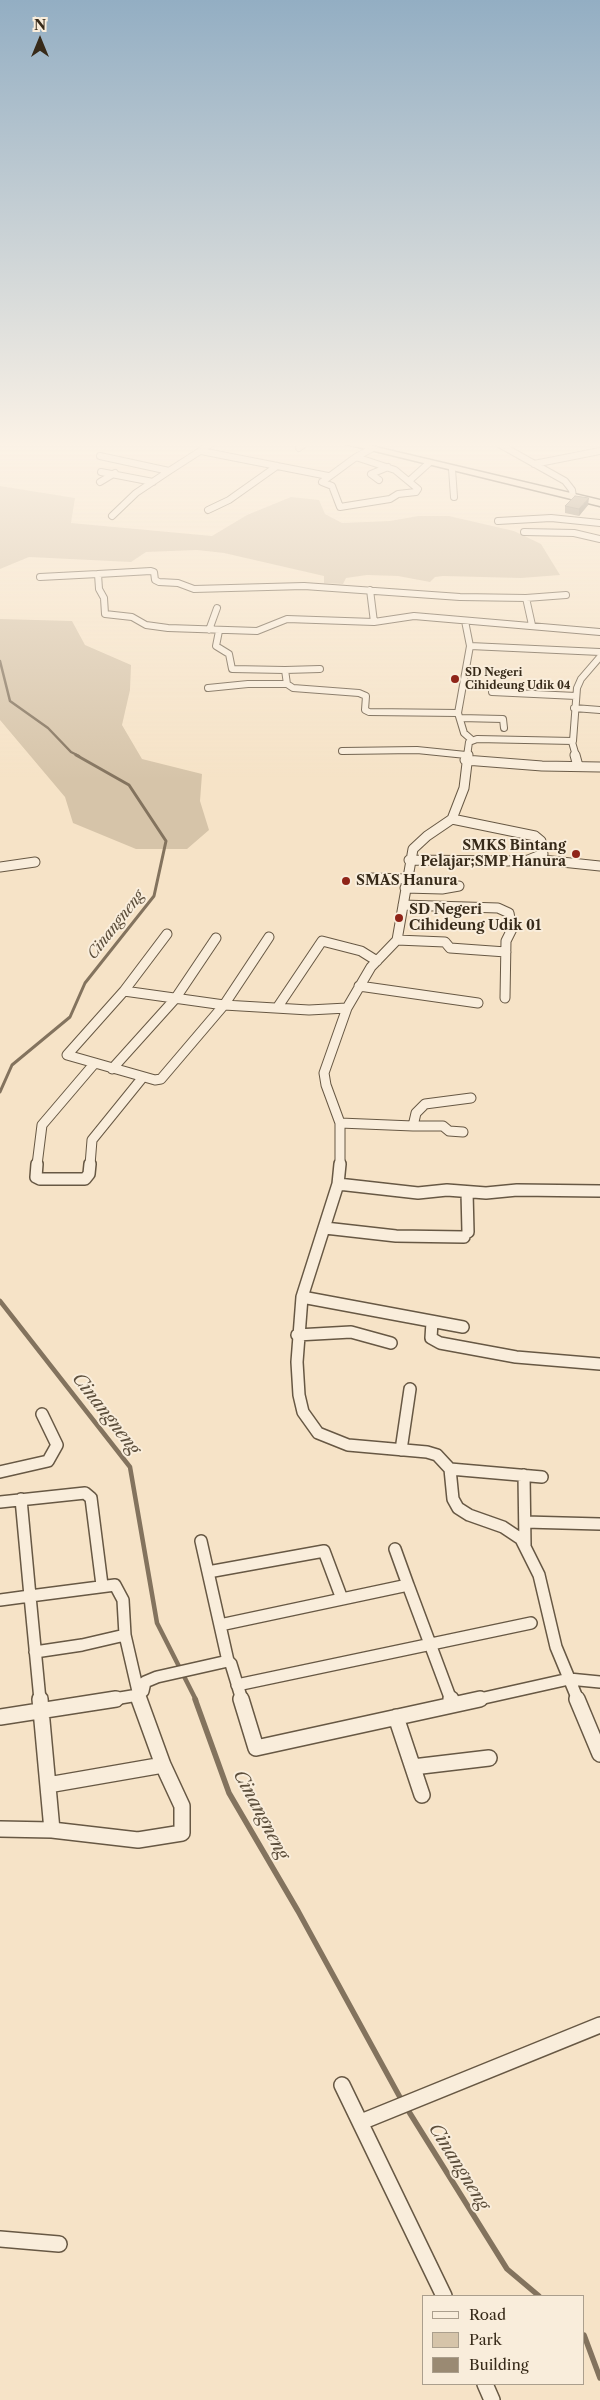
<!DOCTYPE html>
<html>
<head>
<meta charset="utf-8">
<style>
	body { margin:0 }
	#map { position:relative; width:600px; height:2400px; overflow:hidden; background:#f6e3c7; font-family:"Libre Caslon Text",serif }
	canvas { display:block }
	.legend { position:absolute; left:422px; top:2295px; width:162px; height:90px; box-sizing:border-box; background:#f9eddb; border:1px solid #ab9f8d; margin:0; padding:6px 9px; list-style:none; font-size:15px; color:#372a19 }
	.legend li { display:flex; align-items:center; gap:10px; height:25px }
	.legend b { width:25px; border:1px solid #ab9f8d }
	.north { position:absolute; left:15px; top:15px; width:50px; height:50px; -webkit-text-stroke:4px #f9eddb; paint-order:stroke; rotate:0deg; font-size:14px; font-weight:700; line-height:20px; text-align:center; color:#372a19 }
	.north::after { content:''; display:block; margin:auto; width:18px; height:22px; background:#372a19; clip-path:polygon(50% 0,100% 100%,50% 72%,0 100%) }
</style>
</head>
<body>
<div id="map">
<canvas width="600" height="2400"></canvas>
<ul class="legend">
<li><b style="height:6px;background:#f9eddb"></b>Road</li>
<li><b style="height:14px;background:#d6c4a9"></b>Park</li>
<li><b style="height:14px;background:#9a8a73"></b>Building</li>
</ul>
<div class="north">N</div>
</div>
<script>
const ctx = document.querySelector('canvas').getContext('2d');
ctx.lineJoin = 'round';
function fill(path, color) { ctx.fillStyle = color; ctx.fill(path, 'evenodd'); }
const poly = rows => new Path2D(rows.map(r => 'M' + r).join(''));
function trace(path, color, width, dash) { ctx.strokeStyle = color; ctx.lineWidth = width; ctx.lineCap = dash ? 'butt' : 'round'; ctx.setLineDash(dash || []); ctx.stroke(path); }
function write(font, color, halo, rows, align = 'center') {
  ctx.font = font + ' "Libre Caslon Text",serif'; ctx.lineWidth = 4; ctx.setLineDash([]); ctx.textBaseline = 'middle'; ctx.strokeStyle = halo; ctx.fillStyle = color; for (const [text, x, y, turn = 0] of rows) {
    ctx.save(); ctx.translate(x, y); ctx.rotate((+turn || 0) * Math.PI / 180); ctx.textAlign = isNaN(turn) ? turn : align; if (halo) ctx.strokeText(text, 0, 0); ctx.fillText(text, 0, 0); ctx.restore();
  }
}
fill(poly([
	[0,486,75,498,71,523,212,536,247,515,291,497,319,500,325,514,342,523,390,521,418,516,449,516,514,531,541,544,560,575,521,578,443,576,435,577,430,582,398,576,367,575,346,578,343,584,324,583,324,576,224,553,197,550,146,552,131,562,29,557,0,569],
	[0,619,72,621,85,645,131,665,130,690,122,725,142,759,202,774,200,801,209,830,187,849,136,849,73,823,65,797,0,720]
]), '#d6c4a9');
trace(poly([
	[0,661,10,701,48,728,71,752,79,756]
]), '#83735e', 2.5);
trace(poly([
	[0,1092,12,1065,70,1017,85,983,154,896,166,841,129,785,76,755]
]), '#83735e', 3);
trace(poly([
	[0,1301,130,1467,157,1623,196,1700]
]), '#83735e', 4.5);
trace(poly([
	[195,1699,229,1793,298,1911,402,2101],
	[406,2107,507,2269,539,2296],
	[584,2335,600,2378]
]), '#83735e', 5.5);
const minorFar3 = poly([
	[499,444,565,481,572,490,573,497],
	[299,448,304,444],
	[201,451,328,476],
	[100,456,169,471,211,444],
	[356,457,395,470,418,489,416,492,398,494,390,499,340,507,332,486,322,482,356,457],
	[356,457,371,449],
	[534,464,600,451],
	[452,469,454,497],
	[101,472,153,482],
	[379,480,371,474,388,467],
	[409,481,429,463],
	[100,482,115,473],
	[208,510,229,500,277,466],
	[112,516,136,493,169,471],
	[498,521,551,518,600,523],
	[524,532,574,533,600,539],
	[40,577,98,574],
	[370,590,374,622],
	[566,595,526,598,460,597,304,586,194,589,178,583,159,582,155,580,154,572,151,571,98,574,99,589,104,598,105,614,132,617,146,625,168,628,257,631,287,619,374,622,414,616,600,632],
	[526,598,532,625],
	[209,630,217,608],
	[219,631,216,646,229,654,232,669,285,670,287,684,293,688,359,693,366,696,365,710,369,712,458,713,464,733,472,740],
	[470,646,600,652],
	[285,670,320,669],
	[208,688,248,684,287,684],
	[492,692,576,696],
	[574,708,600,710],
	[458,713,470,646,465,621],
	[460,718,503,719,504,728],
	[572,742,576,756],
	[342,751,417,750,466,755],
	[467,756,469,742,477,739,573,741,577,688,581,679,600,657]
]);
const minorFar2 = poly([
	[575,755,578,766],
	[465,760,542,766,600,767],
	[533,859,600,866],
	[409,860,508,861,528,860,543,854,541,841,535,836,452,819],
	[0,867,35,862],
	[371,878,406,879],
	[405,888,442,889,459,886],
	[403,905,498,908,509,913,512,929,506,941,505,998],
	[167,934,124,991,224,1005,309,1010,347,1008],
	[397,940,445,942,450,948,506,952],
	[359,986,478,1003],
	[124,991,67,1055,155,1080,161,1079,224,1005,269,937],
	[277,1008,322,941,361,951,377,961],
	[112,1069,175,999,216,938],
	[340,1123,413,1126,416,1113,425,1104,471,1098],
	[413,1126,443,1126,449,1131,463,1132],
	[37,1165,42,1125,94,1064],
	[90,1165,92,1140,143,1077],
	[340,1165,340,1123,326,1085,324,1073,347,1008,371,967,397,940,413,849,427,836,452,819,464,788,468,755]
]);
const minorFar1 = poly([
	[37,1164,36,1177,40,1179,85,1179,89,1174,90,1164],
	[340,1164,338,1184,302,1297,297,1362,299,1395,303,1412,318,1433,348,1445,427,1452,437,1455,450,1469,453,1499,458,1508,469,1515,503,1527,521,1539,539,1575,556,1647,578,1700],
	[338,1184,418,1193,447,1190,486,1193,517,1190,600,1191],
	[467,1192,468,1232],
	[325,1228,396,1236,464,1237],
	[302,1297,463,1327],
	[432,1322,431,1338,440,1343,516,1357,600,1364],
	[297,1335,351,1332,391,1343],
	[401,1450,410,1389],
	[450,1469,542,1477],
	[0,1472,48,1461,57,1445,42,1414],
	[524,1475,525,1545],
	[21,1499,30,1596,115,1585,123,1600,125,1635,82,1645,35,1652],
	[0,1502,85,1493,91,1498,102,1585],
	[525,1522,600,1524],
	[201,1541,228,1661],
	[395,1549,408,1585],
	[208,1572,324,1551,342,1599],
	[0,1600,30,1596,40,1700],
	[220,1625,408,1585,451,1700],
	[125,1635,140,1700],
	[237,1685,531,1623],
	[108,1700,138,1695,143,1691,145,1682,157,1677,228,1661,231,1664,242,1700],
	[475,1700,569,1679,600,1682]
]);
const minor = poly([
	[241,1699,256,1748,480,1699],
	[451,1699,453,1704],
	[577,1699,600,1754],
	[0,1717,116,1699],
	[396,1717,422,1795],
	[413,1767,489,1758],
	[48,1785,163,1765],
	[0,1829,52,1830,40,1699],
	[52,1830,138,1840,182,1833,182,1806,163,1765,139,1699],
	[342,2085,444,2296],
	[361,2122,600,2025],
	[0,2239,59,2244],
	[485,2384,492,2400]
]);
const trunk = poly([
	[346,444,363,444,600,500,600,506,346,444]
]);
trace(minorFar3, '#675844', 8);
trace(minorFar2, '#675844', 11);
trace(minorFar1, '#675844', 14);
trace(minor, '#675844', 18);
trace(trunk, '#372a19', 3);
trace(minorFar3, '#f9eddb', 6);
trace(minorFar2, '#f9eddb', 9);
trace(minorFar1, '#f9eddb', 11);
trace(minor, '#f9eddb', 15);
fill(trunk, '#f6e3c7');
fill(poly([
	[588,505,579,516,565,513,565,506]
]), '#847763');
fill(poly([
	[589,498,588,505,579,516,579,509]
]), '#6c6150');
const building = poly([
	[575,496,589,498,579,509,565,506,575,496]
]);
fill(building, '#9a8a73');
trace(building, '#6c6150', 1);
const sky = ctx.createLinearGradient(0, 0, 0, 780);
sky.addColorStop(0, '#93aec3');
sky.addColorStop(0.57, '#fbf2e6');
sky.addColorStop(1, '#fbf2e600');
ctx.fillStyle = sky;
ctx.fillRect(0, 0, 600, 780);
for (const [x, y, r, color] of [
	[455,679,5,"#8f2418"],
	[576,854,5,"#8f2418"],
	[346,881,5,"#8f2418"],
	[399,918,5,"#8f2418"]
]) { const dot = new Path2D(); dot.arc(x, y, r, 0, 2 * Math.PI); ctx.fillStyle = color; ctx.fill(dot); trace(dot, '#f9eddb', 2); }
write('bold 11px', '#372a19', '#f9eddb', [
	["SD Negeri",465,673],
	["Cihideung Udik 04",465,686]
], 'left');
write('bold 14px', '#372a19', '#f9eddb', [
	["SMKS Bintang",566,846,"right"],
	["Pelajar;SMP Hanura",566,862,"right"],
	["SMAS Hanura",356,881],
	["SD Negeri",409,910],
	["Cihideung Udik 01",409,926]
], 'left');
write('italic 15px', '#5d4f3c', '#f9eddb', [
	["Cinangneng",116,925,-52]
]);
write('italic 18px', '#5d4f3c', '#f9eddb', [
	["Cinangneng",106,1414,52],
	["Cinangneng",261,1815,62],
	["Cinangneng",459,2167,58]
]);
</script>
</body>
</html>
